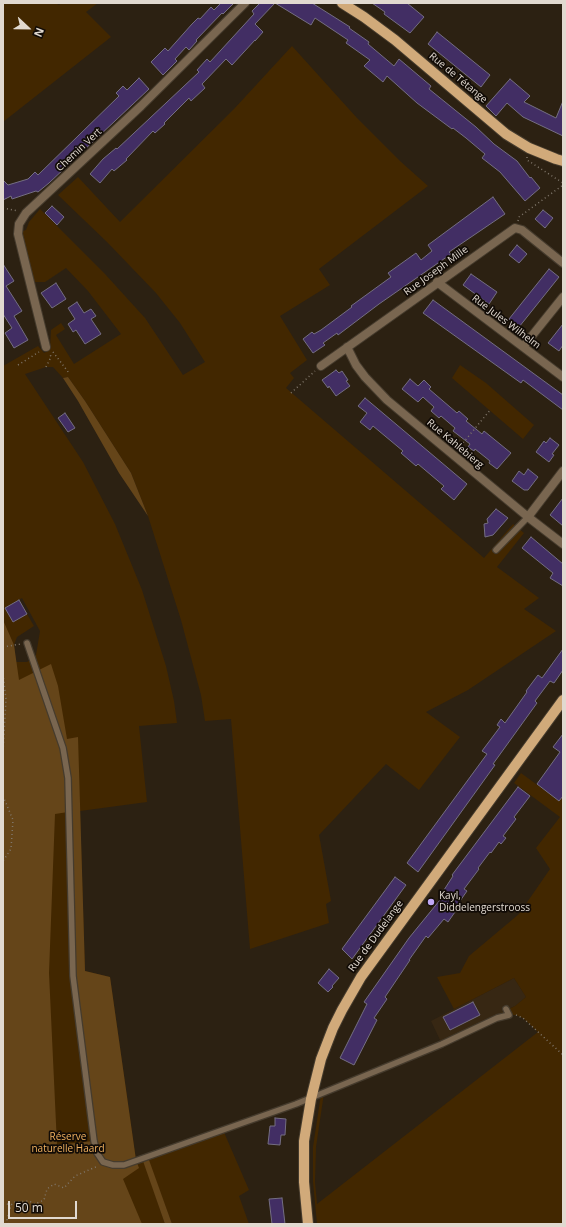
<!DOCTYPE html>
<html>
<head>
<meta charset="utf-8">
<style>
	body { margin:0 }
	#map { position:relative; width:566px; height:1227px; overflow:hidden; background:#2c2112; font-family:"Open Sans",sans-serif }
	canvas { display:block }
	.frame { position:absolute; inset:0; border:4px solid #e1d9d0; pointer-events:none }
	.north { position:absolute; left:8px; top:8px; width:40px; height:40px; -webkit-text-stroke:3px #110b06; paint-order:stroke; rotate:112deg; font-size:11px; font-weight:700; line-height:16px; text-align:center; color:#e1d9d0 }
	.north::after { content:''; display:block; margin:auto; width:14px; height:18px; background:#e1d9d0; clip-path:polygon(50% 0,100% 100%,50% 72%,0 100%) }
	.scale { position:absolute; left:8px; top:1201px; width:69px; height:18px; box-sizing:border-box; border:2px solid #e1d9d0; border-top:0; padding-left:5px; font-size:12px; line-height:14px; white-space:nowrap; color:#e1d9d0; -webkit-text-stroke:3px #110b06; paint-order:stroke }
</style>
</head>
<body>
<div id="map">
<canvas width="566" height="1227"></canvas>
<div class="frame"></div>
<div class="north">N</div>
<div class="scale">50 m</div>
</div>
<script>
const ctx = document.querySelector('canvas').getContext('2d');
ctx.lineJoin = 'round';
function fill(path, color) { ctx.fillStyle = color; ctx.fill(path, 'evenodd'); }
const poly = rows => new Path2D(rows.map(r => 'M' + r).join(''));
function trace(path, color, width, dash) { ctx.strokeStyle = color; ctx.lineWidth = width; ctx.lineCap = dash ? 'butt' : 'round'; ctx.setLineDash(dash || []); ctx.stroke(path); }
function write(font, color, halo, rows, align = 'center') {
  ctx.font = font + ' "Open Sans",sans-serif'; ctx.lineWidth = 3.5; ctx.setLineDash([]); ctx.textBaseline = 'middle'; ctx.strokeStyle = halo; ctx.fillStyle = color; for (const [text, x, y, turn = 0] of rows) {
    ctx.save(); ctx.translate(x, y); ctx.rotate((+turn || 0) * Math.PI / 180); ctx.textAlign = isNaN(turn) ? turn : align; if (halo) ctx.strokeText(text, 0, 0); ctx.fillText(text, 0, 0); ctx.restore();
  }
}
fill(poly([
	[514,978,526,997,515,1006,441,1042,431,1021]
]), '#372713');
fill(poly([
	[3,3,56,3,59,5,61,3,98,3,86,12,111,37,3,122],
	[292,46,357,118,400,161,428,186,319,269,330,285,280,316,307,360,290,373,294,378,286,388,484,558,513,524,524,533,497,567,539,598,524,609,556,631,468,690,426,712,460,737,419,790,386,764,319,835,331,901,326,904,329,923,250,949,231,719,205,721,201,695,181,620,148,516,131,473,85,401,68,377,63,378,53,367,46,367,25,374,83,462,115,524,142,590,166,666,174,701,177,723,139,726,147,802,80,811,85,971,110,977,136,1160,223,1130,249,1190,239,1196,249,1224,172,1224,148,1160,144,1161,165,1224,3,1224,3,366,38,346,44,353,50,349,51,330,61,323,65,329,56,335,74,364,121,334,88,291,66,268,45,282,34,282,23,238,23,231,26,230,29,222,40,209,105,274,145,318,183,375,205,362,180,323,156,293,107,242,58,195,78,177,120,222,234,109],
	[22,598,40,631,36,655,27,662,16,662,14,645,17,637,34,626,27,614,13,622,5,608],
	[460,365,486,383,534,425,523,439,452,378],
	[521,773,559,801,563,796,563,1224,317,1224,313,1182,313,1147,321,1094,324,1093,316,1147,315,1182,317,1204,538,1032,523,1018,516,1015,509,1015,441,1042,515,1006,526,997,514,978,454,1009,437,977,460,973,469,956,519,914,550,869,536,848,560,817,514,783]
]), '#422700');
fill(poly([
	[68,377,85,401,131,473,148,516,119,473,78,401,63,378],
	[3,620,14,645,19,680,51,664,58,686,67,739,78,737,85,971,110,977,136,1160,139,1168,123,1179,142,1224,3,1224],
	[68,812,73,976,93,1141,57,1145,49,973,55,814],
	[149,1160,172,1224,165,1224,143,1161]
]), '#654519');
const building = poly([
	[221,3,234,3,223,14,222,13,196,40,197,41,189,50,186,47,175,59,177,61,163,75,151,62,165,48,168,51,192,24,198,18,200,19,211,7,214,10,221,3],
	[260,3,275,3,255,24,263,32,255,41,255,40,232,65,226,59,202,84,205,88,191,101,189,98,164,123,165,124,155,133,153,131,126,159,127,160,114,171,112,169,100,183,90,174,103,159,116,148,117,149,199,72,197,70,207,59,210,62,254,14,252,11,260,3],
	[275,3,312,3,350,27,349,28,369,42,368,44,394,66,399,59,431,86,429,89,476,127,494,144,517,161,530,178,531,177,540,188,525,201,500,172,482,158,485,154,466,138,453,128,452,129,417,103,387,76,383,82,364,66,370,60,346,43,348,40,315,18,311,25,275,3],
	[372,3,407,3,424,17,410,33,384,14,385,12,372,3],
	[437,32,490,75,481,87,428,44,437,32],
	[139,78,149,89,49,183,38,192,36,191,12,199,11,196,3,200,3,180,8,185,28,179,35,172,38,175,119,96,116,93,123,86,127,90,139,78],
	[510,79,530,96,524,102,556,118,563,101,563,136,523,117,507,103,496,116,486,106,510,79],
	[493,197,505,214,449,252,451,254,379,304,338,335,337,333,323,343,325,345,313,353,303,339,312,332,314,334,321,330,352,307,351,306,391,277,388,273,416,253,421,260,432,251,428,245,493,197],
	[52,206,64,217,57,225,45,213,52,206],
	[543,210,553,218,545,228,535,219,543,210],
	[517,245,527,254,519,263,509,255,517,245],
	[3,264,14,281,6,286,22,311,14,316,28,340,14,348,5,333,12,328,3,314,3,264],
	[549,269,559,277,519,327,509,319,549,269],
	[471,274,497,292,489,304,463,285,471,274],
	[56,283,66,299,52,308,41,293,56,283],
	[433,300,563,395,563,410,523,380,521,383,423,313,433,300],
	[77,302,84,313,91,309,96,316,91,319,101,334,85,344,76,330,73,332,68,324,75,319,68,308,77,302],
	[563,324,563,345,559,351,548,343,563,324],
	[336,370,339,373,342,371,348,380,346,381,350,386,336,396,329,386,328,388,322,380,336,370],
	[410,379,418,386,424,380,431,387,429,389,457,413,459,411,468,419,466,421,482,434,484,431,511,453,497,469,489,463,490,461,475,449,474,451,468,447,470,444,453,431,455,428,441,416,439,418,431,411,434,407,423,397,418,402,402,389,410,379],
	[365,398,467,484,454,500,441,489,444,486,418,464,416,466,401,453,403,451,373,426,370,430,360,422,367,413,358,406,365,398],
	[65,413,75,428,68,432,58,418,65,413],
	[550,438,559,445,552,454,554,455,549,462,536,452,544,441,546,443,550,438],
	[528,469,538,477,528,490,524,490,512,481,519,471,524,475,528,469],
	[563,498,563,526,550,515,563,498],
	[496,509,508,518,493,535,485,537,484,524,488,523,487,519,496,509],
	[531,537,563,564,563,586,550,578,553,573,522,548,531,537],
	[19,600,27,614,13,622,5,608,19,600],
	[563,649,563,670,554,683,550,681,535,701,537,703,493,764,495,765,418,872,407,863,487,754,482,751,500,727,497,725,501,719,505,723,527,692,526,691,538,675,542,678,563,649],
	[563,734,563,796,559,801,537,784,560,752,553,747,563,734],
	[518,787,530,796,514,817,516,819,503,836,506,838,501,844,499,842,491,853,490,852,478,868,479,869,464,889,467,891,453,911,455,912,448,922,444,919,428,938,426,936,409,960,410,960,385,997,387,999,374,1018,377,1020,354,1065,340,1058,367,1004,364,1002,409,938,444,895,442,893,453,876,452,875,518,787],
	[395,877,406,885,352,959,342,949,395,877],
	[329,969,339,978,332,986,333,987,328,992,318,983,329,969],
	[473,1002,480,1015,450,1030,443,1017,473,1002],
	[275,1118,286,1119,285,1135,281,1135,280,1145,268,1144,270,1126,275,1126,275,1118],
	[282,1198,285,1224,272,1224,269,1199,282,1198]
]);
fill(building, '#422e64');
trace(building, '#746e82', 1);
const service = poly([
	[496,550,528,517],
	[27,643,63,748,68,778,73,976,94,1141,97,1153,103,1162,113,1165,124,1165,296,1104,442,1044,497,1018,509,1015,506,1009]
]);
const minor = poly([
	[437,282,563,377],
	[46,347,18,234,19,224,26,213,141,106,245,3],
	[347,347,356,365,365,377,387,400,528,517,563,544],
	[523,347,563,297],
	[321,366,515,228,522,230,563,263],
	[528,517,563,471]
]);
const primary = poly([
	[342,3,364,17,395,40,506,134,529,148,556,159,563,161],
	[308,1224,304,1182,304,1141,311,1099,321,1059,333,1028,342,1010,361,977,563,700]
]);
trace(service, '#453b2d', 8);
trace(minor, '#453b2d', 10);
trace(primary, '#453b2d', 12);
trace(poly([
	[527,157,527,160,563,183],
	[3,208,18,211],
	[518,221,519,217,563,185],
	[53,352,69,373],
	[18,365,39,352],
	[46,367,51,357,50,354],
	[291,393,315,371],
	[458,449,491,409],
	[3,647,21,644],
	[3,674,6,699,3,753],
	[3,796,13,820,11,849,3,861],
	[516,1015,523,1018,563,1055],
	[3,1203,11,1205],
	[8,1224,7,1220,11,1205,15,1202,29,1201,35,1204,44,1200,47,1189,54,1184,64,1188,75,1176,98,1166]
]), '#80776b', 1.5, [1, 3]);
trace(service, '#796650', 5.5);
trace(minor, '#796650', 8);
trace(primary, '#d1aa7a', 10);
for (const [x, y, r, color] of [
	[431,902,4,"#c0a8f4"]
]) { const dot = new Path2D(); dot.arc(x, y, r, 0, 2 * Math.PI); ctx.fillStyle = color; ctx.fill(dot); trace(dot, '#110b06', 1.5); }
write('10px', '#e1d9d0', '#110b06', [
	["Rue de Tétange",458,78,40],
	["Chemin Vert",79,150,-43],
	["Rue Joseph Mille",436,271,-36],
	["Rue Jules Wilhelm",506,322,37],
	["Rue Kahlebierg",455,444,40],
	["Rue de Dudelange",376,936,-54]
]);
write('10px', '#e1d9d0', '#110b06', [
	["Kayl,",439,896],
	["Diddelengerstrooss",439,908]
], 'left');
write('10px', '#f0b160', '#110b06', [
	["Réserve",68,1137],
	["naturelle Haard",68,1149]
]);
</script>
</body>
</html>
